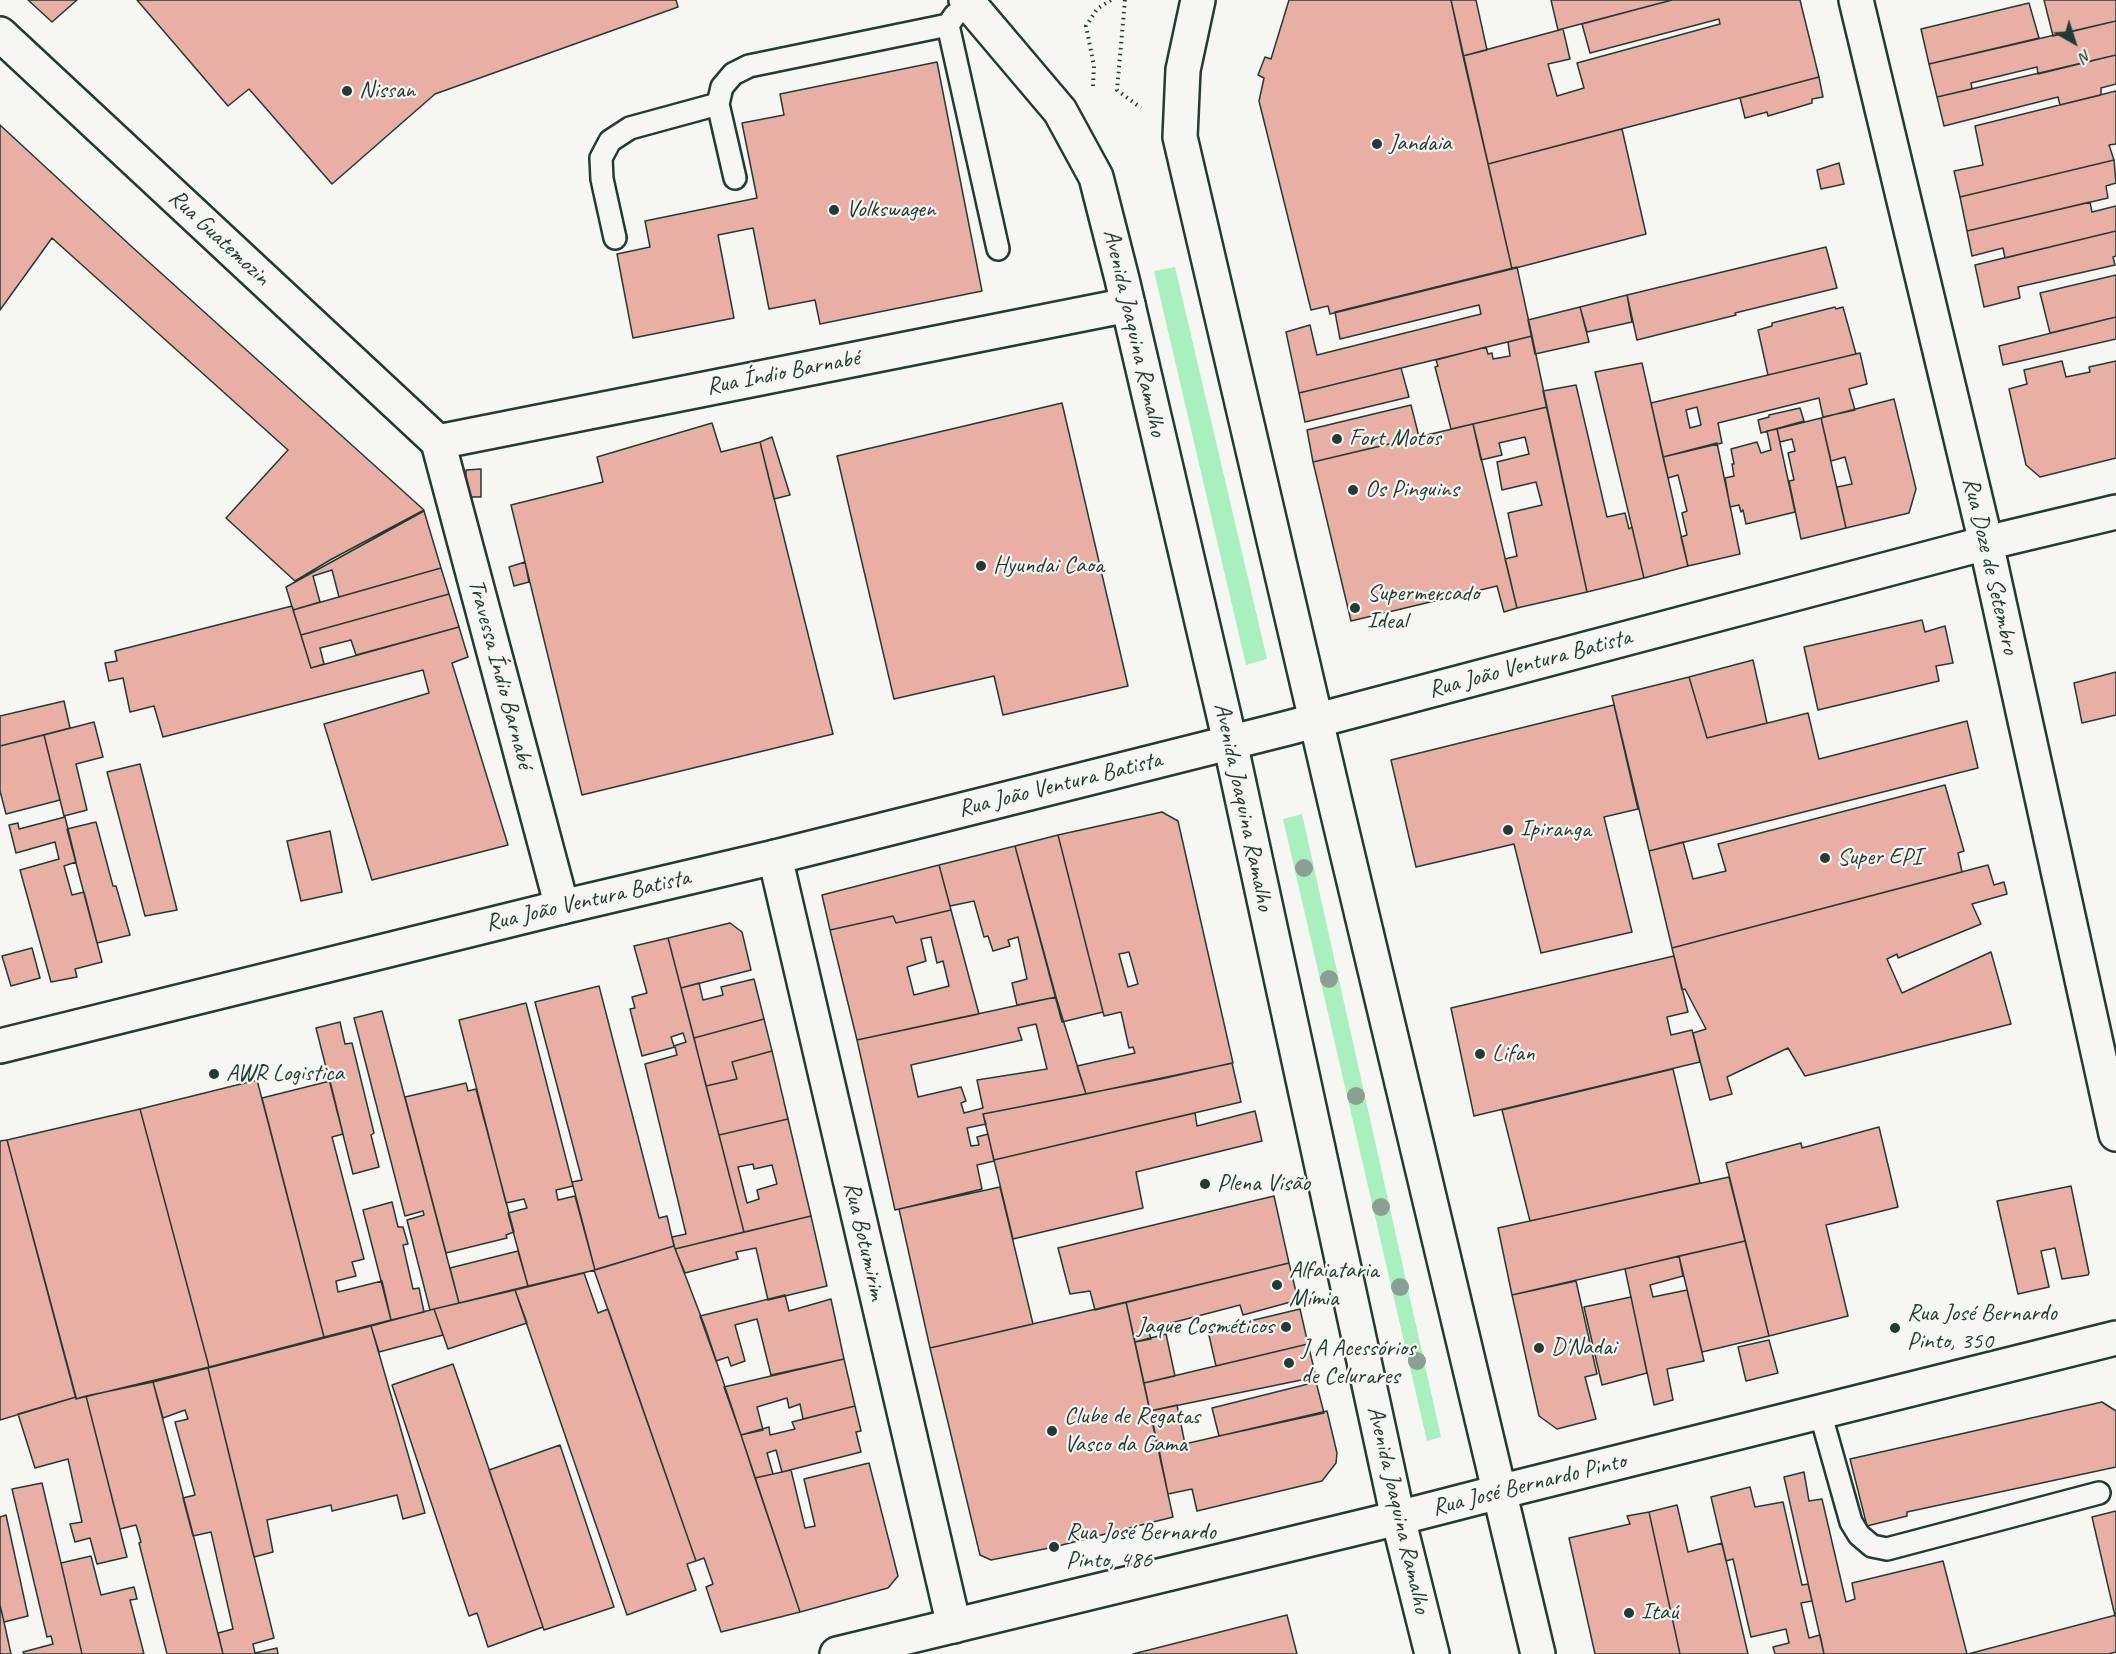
<!DOCTYPE html>
<html>
<head>
<meta charset="utf-8">
<style>
	body { margin:0 }
	#map { position:relative; width:2116px; height:1654px; overflow:hidden; background:#f6f6f2; font-family:Caveat,sans-serif }
	canvas { display:block }
	.north { position:absolute; left:2044px; top:12px; width:60px; height:60px; -webkit-text-stroke:4px #f6f6f2; paint-order:stroke; rotate:141deg; font-size:16px; font-weight:700; line-height:24px; text-align:center; color:#1f3d34 }
	.north::after { content:''; display:block; margin:auto; width:21px; height:27px; background:#1f3d34; clip-path:polygon(50% 0,100% 100%,50% 72%,0 100%) }
</style>
</head>
<body>
<div id="map">
<canvas width="2116" height="1654"></canvas>
<div class="north">N</div>
</div>
<script>
const ctx = document.querySelector('canvas').getContext('2d');
ctx.lineJoin = 'round';
function fill(path, color) { ctx.fillStyle = color; ctx.fill(path, 'evenodd'); }
const poly = rows => new Path2D(rows.map(r => 'M' + r).join(''));
function trace(path, color, width, dash) { ctx.strokeStyle = color; ctx.lineWidth = width; ctx.lineCap = dash ? 'butt' : 'round'; ctx.setLineDash(dash || []); ctx.stroke(path); }
function write(font, color, halo, rows, align = 'center') {
  ctx.font = font + ' Caveat,sans-serif'; ctx.lineWidth = 4.5; ctx.setLineDash([]); ctx.textBaseline = 'middle'; ctx.strokeStyle = halo; ctx.fillStyle = color; for (const [text, x, y, turn = 0] of rows) {
    ctx.save(); ctx.translate(x, y); ctx.rotate((+turn || 0) * Math.PI / 180); ctx.textAlign = isNaN(turn) ? turn : align; if (halo) ctx.strokeText(text, 0, 0); ctx.fillText(text, 0, 0); ctx.restore();
  }
}
fill(poly([
	[1175,267,1267,659,1246,665,1154,271],
	[1302,814,1441,1437,1427,1441,1283,819]
]), '#a8f1bf');
const building = poly([
	[28,0,77,0,52,22,28,0],
	[137,0,676,0,678,7,435,94,332,184,249,89,228,106,137,0],
	[1289,0,1451,0,1512,269,1330,314,1328,306,1311,310,1259,101,1264,78,1258,75,1265,57,1271,59,1289,0],
	[1451,0,1476,0,1487,50,1463,56,1451,0],
	[1551,0,1672,0,1558,30,1551,0],
	[1672,0,1800,0,1819,77,1488,164,1463,56,1563,29,1570,59,1548,64,1557,96,1584,88,1577,63,1720,24,1719,19,1590,53,1582,24,1672,0],
	[2044,0,2116,0,2116,21,2053,36,2044,0],
	[2029,3,2039,38,1929,64,1921,29,2029,3],
	[2116,21,2116,55,2038,74,2037,67,1971,83,1972,89,1937,97,1929,64,2116,21],
	[2116,55,2116,84,2101,88,2101,95,2060,105,2058,97,1944,126,1937,97,2116,55],
	[937,62,982,291,820,324,815,300,769,309,753,228,718,235,734,318,633,338,617,254,650,247,645,221,757,198,742,123,784,115,780,94,937,62],
	[1819,77,1823,97,1812,99,1812,103,1768,116,1767,112,1745,118,1740,98,1819,77],
	[2116,91,2116,144,2109,145,2114,160,1960,197,1954,171,1983,165,1975,126,2116,91],
	[0,125,131,246,424,510,330,560,295,581,226,518,288,450,52,238,0,310,0,125],
	[1622,129,1646,234,1512,269,1488,164,1622,129],
	[2114,160,2116,183,2106,186,2108,198,1967,231,1960,197,2114,160],
	[1839,163,1844,184,1821,189,1817,170,1839,163],
	[2090,202,2092,212,2116,206,2116,231,2005,258,2003,248,1972,256,1967,231,2090,202],
	[2116,231,2116,256,2113,257,2115,265,2018,287,2020,298,1984,307,1975,265,2116,231],
	[1826,247,1837,288,1735,313,1736,315,1637,340,1627,295,1826,247],
	[1517,267,1532,336,1299,393,1286,332,1310,325,1317,355,1481,314,1479,305,1340,339,1335,312,1517,267],
	[2116,275,2116,317,2050,333,2040,293,2116,275],
	[1627,295,1632,322,1587,332,1580,307,1627,295],
	[1580,307,1589,342,1535,354,1528,320,1580,307],
	[1835,307,1836,309,1843,307,1856,354,1768,375,1758,330,1772,326,1772,323,1835,307],
	[2116,317,2116,339,2003,365,1999,346,2116,317],
	[1532,336,1547,407,1451,429,1435,367,1438,366,1436,360,1486,347,1488,354,1492,353,1493,359,1510,356,1508,342,1532,336],
	[1860,353,1867,384,1849,389,1855,410,1823,417,1819,398,1718,423,1722,443,1663,457,1651,403,1860,353],
	[1697,407,1701,425,1690,428,1686,410,1697,407],
	[2062,361,2066,377,2090,372,2089,367,2116,361,2116,458,2040,477,2026,465,2009,389,2027,384,2024,370,2062,361],
	[1642,363,1688,566,1644,578,1595,372,1642,363],
	[1401,368,1409,397,1305,422,1299,393,1401,368],
	[1576,385,1607,517,1625,513,1629,529,1632,527,1644,578,1587,592,1543,391,1576,385],
	[1894,399,1916,489,1909,513,1846,528,1837,487,1852,484,1845,457,1831,461,1821,418,1894,399],
	[1062,403,1128,686,1003,715,994,676,894,699,837,456,1062,403],
	[1411,405,1419,437,1313,462,1307,430,1411,405],
	[1547,407,1587,592,1517,608,1505,559,1517,556,1508,513,1542,505,1536,482,1502,490,1497,462,1529,454,1525,437,1499,443,1502,455,1481,460,1473,424,1547,407],
	[1800,408,1804,421,1761,433,1758,420,1769,417,1769,415,1800,408],
	[1821,418,1846,528,1801,539,1789,481,1794,480,1788,453,1795,451,1792,439,1780,442,1777,429,1821,418],
	[712,423,721,452,760,442,833,734,582,795,511,505,603,482,597,457,712,423],
	[1473,424,1517,608,1504,612,1497,586,1351,621,1313,462,1473,424],
	[1777,429,1795,512,1746,524,1743,510,1741,512,1739,505,1730,507,1725,478,1734,476,1732,464,1734,464,1731,449,1757,442,1761,453,1771,450,1767,431,1777,429],
	[772,437,790,495,774,499,760,442,772,437],
	[1717,443,1740,554,1688,566,1681,537,1687,535,1682,513,1687,511,1678,475,1668,478,1663,457,1717,443],
	[481,469,481,497,465,497,466,470,481,469],
	[424,511,441,568,339,597,332,570,313,576,320,602,293,610,286,587,424,511],
	[525,562,529,582,514,586,509,567,525,562],
	[441,568,449,594,301,635,293,610,441,568],
	[449,594,459,627,356,655,351,640,320,648,324,664,311,668,301,635,449,594],
	[292,606,311,668,459,627,468,657,452,663,508,845,372,880,324,724,429,693,423,670,163,737,154,706,130,712,123,678,109,681,105,663,117,661,115,651,292,606],
	[1922,620,1925,632,1945,626,1953,663,1936,666,1939,681,1818,710,1804,647,1922,620],
	[1753,660,1767,723,1707,738,1689,677,1753,660],
	[2116,672,2116,715,2082,723,2074,683,2116,672],
	[1689,677,1707,738,1808,713,1819,759,1967,721,1978,768,1649,851,1612,696,1689,677],
	[64,701,70,728,0,746,0,716,64,701],
	[1614,705,1638,809,1604,817,1632,932,1541,953,1514,844,1416,867,1391,760,1614,705],
	[94,722,103,757,76,764,87,810,64,816,44,735,94,722],
	[44,735,60,800,6,814,0,791,0,746,44,735],
	[140,764,177,910,145,916,107,772,140,764],
	[1945,785,1964,851,1958,853,1962,872,1672,948,1649,851,1683,842,1693,879,1726,871,1718,844,1945,785],
	[1162,812,1178,821,1233,1063,1086,1094,1077,1066,1135,1053,1133,1047,1129,1048,1121,1012,1104,1016,1058,835,1162,812],
	[1129,952,1138,984,1128,987,1119,954,1129,952],
	[65,817,76,862,64,866,72,895,84,892,102,962,75,969,77,977,51,982,20,870,59,859,55,842,16,853,9,825,18,823,19,829,65,817],
	[96,822,113,886,116,886,130,935,97,943,67,829,96,822],
	[330,831,342,892,301,901,287,841,330,831],
	[1058,835,1103,1012,1062,1022,1015,846,1058,835],
	[1015,846,1056,997,1017,1005,1012,983,1027,979,1018,937,1008,940,1010,946,993,951,988,936,984,937,974,901,950,906,939,865,1015,846],
	[939,865,951,910,896,923,893,916,830,930,822,895,939,865],
	[1988,865,1994,885,2004,882,2007,894,1972,904,1981,924,1898,958,1897,954,1887,959,1902,993,1991,952,2011,1024,1805,1076,1788,1048,1727,1077,1732,1094,1710,1100,1693,1033,1706,1029,1685,989,1682,990,1672,948,1988,865],
	[951,910,979,1014,857,1040,830,930,893,916,896,923,951,910],
	[931,937,937,963,943,961,949,986,914,995,907,967,926,961,921,939,931,937],
	[730,923,742,932,751,970,681,988,668,938,730,923],
	[668,938,744,1232,675,1249,672,1237,686,1234,645,1064,677,1055,675,1047,642,1056,630,1009,635,1008,632,997,647,993,634,946,668,938],
	[683,1033,686,1042,674,1046,671,1037,683,1033],
	[32,948,40,978,11,986,2,956,32,948],
	[1674,956,1688,1012,1667,1017,1671,1035,1692,1030,1700,1062,1474,1116,1451,1008,1674,956],
	[754,979,764,1019,694,1038,681,988,699,983,703,1000,723,995,721,987,754,979],
	[599,986,659,1218,667,1216,674,1246,595,1270,572,1182,582,1180,535,1002,599,986],
	[1056,997,1086,1094,983,1114,986,1124,967,1128,971,1146,979,1145,977,1137,988,1134,994,1161,977,1165,982,1189,895,1210,857,1040,1056,997],
	[1036,1024,1047,1069,977,1080,983,1108,964,1113,961,1103,966,1101,961,1087,918,1097,911,1065,1022,1040,1018,1028,1036,1024],
	[526,1003,573,1186,556,1190,558,1200,575,1196,595,1270,528,1286,508,1213,527,1208,524,1199,506,1203,459,1020,526,1003],
	[382,1011,459,1303,430,1310,407,1220,424,1215,423,1211,405,1216,354,1018,382,1011],
	[764,1019,772,1051,732,1062,737,1079,706,1086,694,1038,764,1019],
	[340,1022,345,1044,352,1043,374,1133,371,1135,379,1167,353,1174,316,1028,340,1022],
	[772,1051,788,1119,719,1135,706,1086,737,1079,732,1062,772,1051],
	[1232,1063,1241,1102,994,1160,983,1114,1161,1079,1232,1063],
	[1673,1069,1700,1183,1530,1221,1502,1110,1673,1069],
	[257,1080,324,1337,209,1367,140,1109,257,1080],
	[330,1081,343,1134,332,1137,364,1259,352,1262,356,1276,336,1281,338,1292,382,1281,391,1320,324,1337,262,1098,330,1081],
	[466,1083,468,1091,476,1089,514,1232,506,1235,507,1238,446,1253,405,1097,466,1083],
	[140,1109,209,1367,76,1399,7,1140,140,1109],
	[1255,1111,1262,1141,1136,1172,1143,1208,1013,1239,994,1160,1195,1113,1197,1126,1255,1111],
	[788,1119,811,1216,744,1232,719,1135,788,1119],
	[753,1164,754,1169,772,1165,777,1184,757,1190,759,1199,747,1203,738,1167,753,1164],
	[1879,1127,1898,1207,1826,1225,1848,1316,1769,1336,1726,1163,1801,1143,1802,1148,1879,1127],
	[7,1140,76,1397,0,1420,0,1141,7,1140],
	[1729,1177,1745,1241,1512,1295,1498,1228,1729,1177],
	[2071,1186,2089,1273,2088,1275,2062,1279,2055,1248,2041,1251,2049,1287,2018,1294,1997,1201,2071,1186],
	[1000,1187,1033,1324,930,1348,899,1209,1000,1187],
	[1274,1196,1289,1263,1095,1310,1090,1291,1070,1294,1058,1248,1274,1196],
	[392,1202,398,1227,403,1227,408,1244,403,1245,413,1289,419,1288,424,1312,391,1320,363,1210,392,1202],
	[811,1216,827,1286,768,1300,756,1248,736,1252,738,1259,685,1273,675,1249,811,1216],
	[1745,1241,1769,1336,1702,1352,1679,1256,1745,1241],
	[674,1246,705,1327,800,1612,721,1632,706,1587,713,1584,704,1558,696,1561,594,1270,674,1246],
	[518,1251,528,1286,459,1303,450,1268,518,1251],
	[1679,1256,1683,1276,1650,1285,1653,1297,1687,1290,1704,1361,1667,1369,1673,1400,1654,1405,1625,1269,1679,1256],
	[1289,1263,1298,1300,1243,1315,1240,1305,1148,1329,1151,1339,1135,1342,1126,1302,1289,1263],
	[584,1273,598,1313,608,1309,696,1561,687,1564,696,1590,627,1615,515,1290,584,1273],
	[1576,1281,1597,1374,1585,1377,1596,1419,1557,1429,1539,1416,1512,1295,1576,1281],
	[515,1290,527,1323,448,1349,434,1309,515,1290],
	[785,1295,789,1311,831,1299,844,1359,771,1375,757,1319,735,1325,745,1361,731,1366,728,1357,716,1361,700,1316,785,1295],
	[1631,1297,1647,1373,1602,1385,1584,1307,1631,1297],
	[1126,1302,1173,1517,1054,1547,991,1560,980,1555,930,1348,1126,1302],
	[434,1309,443,1335,379,1352,371,1326,434,1309],
	[1300,1309,1308,1344,1216,1366,1208,1331,1300,1309],
	[371,1326,425,1513,403,1519,397,1495,332,1511,331,1505,267,1520,273,1552,254,1557,208,1368,371,1326],
	[1166,1334,1175,1376,1144,1383,1135,1342,1166,1334],
	[1769,1340,1778,1373,1746,1381,1738,1347,1769,1340],
	[1308,1344,1316,1377,1150,1411,1144,1383,1308,1344],
	[844,1359,855,1406,803,1419,800,1404,789,1408,787,1398,757,1407,763,1430,741,1435,724,1387,844,1359],
	[453,1364,543,1627,488,1647,477,1613,469,1616,392,1385,453,1364],
	[208,1368,274,1638,253,1644,255,1653,277,1648,278,1654,223,1654,218,1633,233,1629,211,1532,193,1536,183,1498,195,1495,175,1422,188,1419,185,1410,163,1418,153,1382,208,1368],
	[153,1382,193,1534,223,1654,167,1654,139,1543,141,1542,136,1525,120,1529,86,1396,153,1382],
	[1316,1382,1324,1413,1219,1436,1212,1408,1316,1382],
	[86,1396,127,1557,97,1564,90,1538,75,1542,70,1524,82,1522,68,1459,35,1468,18,1414,76,1397,76,1399,86,1396],
	[2102,1402,2116,1411,2116,1467,1907,1512,1907,1516,1867,1526,1850,1459,2102,1402],
	[1177,1405,1185,1444,1159,1450,1150,1411,1177,1405],
	[855,1406,861,1431,856,1432,861,1452,782,1472,776,1450,767,1453,773,1474,755,1478,741,1435,769,1427,770,1435,795,1429,792,1422,855,1406],
	[1327,1411,1337,1453,1336,1463,1322,1481,1197,1511,1192,1489,1168,1494,1159,1450,1327,1411],
	[560,1445,614,1607,544,1630,489,1470,560,1445],
	[869,1463,898,1576,888,1588,800,1612,755,1478,791,1470,805,1528,815,1526,804,1479,869,1463],
	[1804,1472,1809,1501,1822,1499,1846,1602,1855,1599,1852,1583,1943,1561,1967,1654,1824,1654,1784,1477,1804,1472],
	[42,1483,61,1563,82,1654,24,1654,23,1652,53,1644,51,1636,47,1637,12,1489,42,1483],
	[1750,1487,1755,1507,1783,1502,1802,1585,1808,1584,1812,1601,1801,1603,1809,1638,1820,1635,1824,1654,1775,1654,1773,1647,1789,1643,1786,1629,1751,1637,1733,1559,1726,1561,1711,1497,1750,1487],
	[1677,1505,1688,1552,1722,1543,1748,1654,1680,1654,1649,1512,1677,1505],
	[2116,1511,2116,1615,2115,1616,2092,1517,2116,1511],
	[1649,1512,1680,1654,1595,1654,1569,1538,1630,1524,1627,1516,1649,1512],
	[6,1515,28,1616,4,1622,0,1605,0,1517,6,1515],
	[91,1556,101,1595,134,1587,137,1599,130,1600,144,1654,82,1654,61,1563,91,1556],
	[0,1605,4,1622,11,1654,0,1654,0,1605],
	[1287,1615,1297,1654,1133,1654,1287,1615],
	[2116,1615,2116,1652,2108,1654,1968,1654,2116,1615]
]);
fill(building, '#e9afa5');
trace(building, '#1f3d34', 1.5);
const service = poly([
	[955,15,948,25,998,249],
	[735,178,718,104,722,87,733,74,749,66,948,25],
	[615,238,602,179,601,158,610,141,630,128,718,104],
	[1820,1412,1851,1522,1859,1535,1872,1546,1887,1549,2099,1493]
]);
const minor = poly([
	[0,34,438,442],
	[438,442,1128,305],
	[438,442,562,907],
	[775,857,954,1626]
]);
const tertiary = poly([
	[1856,0,1986,543,2116,1134],
	[0,1046,562,907,775,857,1288,728,1986,543,2116,512],
	[837,1654,1398,1518,1499,1492,2116,1338]
]);
const secondary = poly([
	[966,0,1060,111,1096,177,1122,279,1230,742,1398,1518,1432,1654],
	[1198,0,1183,70,1180,137,1336,806,1538,1654]
]);
trace(service, '#1f3d34', 26);
trace(minor, '#1f3d34', 38);
trace(tertiary, '#1f3d34', 38);
trace(secondary, '#1f3d34', 38);
trace(poly([
	[1125,0,1117,90,1141,108],
	[1093,86,1094,66,1086,26,1097,9,1111,0]
]), '#1f3d34', 4, [1.5, 4.5]);
trace(service, '#f6f6f2', 21);
trace(minor, '#f6f6f2', 33);
trace(tertiary, '#f6f6f2', 33);
trace(secondary, '#f6f6f2', 33);
ctx.fillStyle = '#8b9f95';
for (const [x, y] of [
	[1304,868],
	[1329,979],
	[1356,1096],
	[1381,1207],
	[1400,1287],
	[1417,1361]
]) { ctx.beginPath(); ctx.arc(x, y, 9, 0, 2 * Math.PI); ctx.fill(); }
for (const [x, y, r, color] of [
	[347,91,6,"#1f3d34"],
	[1377,144,6,"#1f3d34"],
	[834,210,6,"#1f3d34"],
	[1337,439,6,"#1f3d34"],
	[1353,490,6,"#1f3d34"],
	[981,566,6,"#1f3d34"],
	[1355,608,6,"#1f3d34"],
	[1508,830,6,"#1f3d34"],
	[1825,858,6,"#1f3d34"],
	[1480,1054,6,"#1f3d34"],
	[214,1074,6,"#1f3d34"],
	[1205,1184,6,"#1f3d34"],
	[1277,1285,6,"#1f3d34"],
	[1286,1327,6,"#1f3d34"],
	[1895,1328,6,"#1f3d34"],
	[1539,1348,6,"#1f3d34"],
	[1289,1363,6,"#1f3d34"],
	[1052,1431,6,"#1f3d34"],
	[1054,1547,6,"#1f3d34"],
	[1629,1613,6,"#1f3d34"]
]) { const dot = new Path2D(); dot.arc(x, y, r, 0, 2 * Math.PI); ctx.fillStyle = color; ctx.fill(dot); trace(dot, '#f6f6f2', 2); }
write('24px', '#1f3d34', '#f6f6f2', [
	["Nissan",359,91],
	["Jandaia",1389,144],
	["Volkswagen",846,210],
	["Fort Motos",1349,439],
	["Os Pinguins",1365,490],
	["Hyundai Caoa",993,566],
	["Supermercado",1367,594],
	["Ideal",1367,622],
	["Ipiranga",1520,830],
	["Super EPI",1837,858],
	["Lifan",1492,1054],
	["AWR Logistica",226,1074],
	["Plena Visão",1217,1184],
	["Alfaiataria",1289,1271],
	["Mímia",1289,1299],
	["Rua José Bernardo",1907,1314],
	["Pinto, 350",1907,1342],
	["Jaque Cosméticos",1274,1327,"right"],
	["D'Nadai",1551,1348],
	["J A Acessórios",1301,1349],
	["de Celurares",1301,1377],
	["Clube de Regatas",1064,1417],
	["Vasco da Gama",1064,1445],
	["Rua José Bernardo",1066,1533],
	["Pinto, 486",1066,1561],
	["Itaú",1641,1613]
], 'left');
write('24px', '#1f3d34', '#f6f6f2', [
	["Rua Guatemozin",219,238,43],
	["Avenida Joaquina Ramalho",1134,333,77],
	["Rua Índio Barnabé",783,373,-11],
	["Rua Doze de Setembro",1990,566,77],
	["Rua João Ventura Batista",1530,664,-15],
	["Travessa Índio Barnabé",500,674,75],
	["Rua João Ventura Batista",1060,785,-14],
	["Avenida Joaquina Ramalho",1243,807,78],
	["Rua João Ventura Batista",588,901,-13],
	["Rua Botumirim",864,1241,77],
	["Rua José Bernardo Pinto",1529,1485,-14],
	["Avenida Joaquina Ramalho",1398,1510,77]
]);
</script>
</body>
</html>
